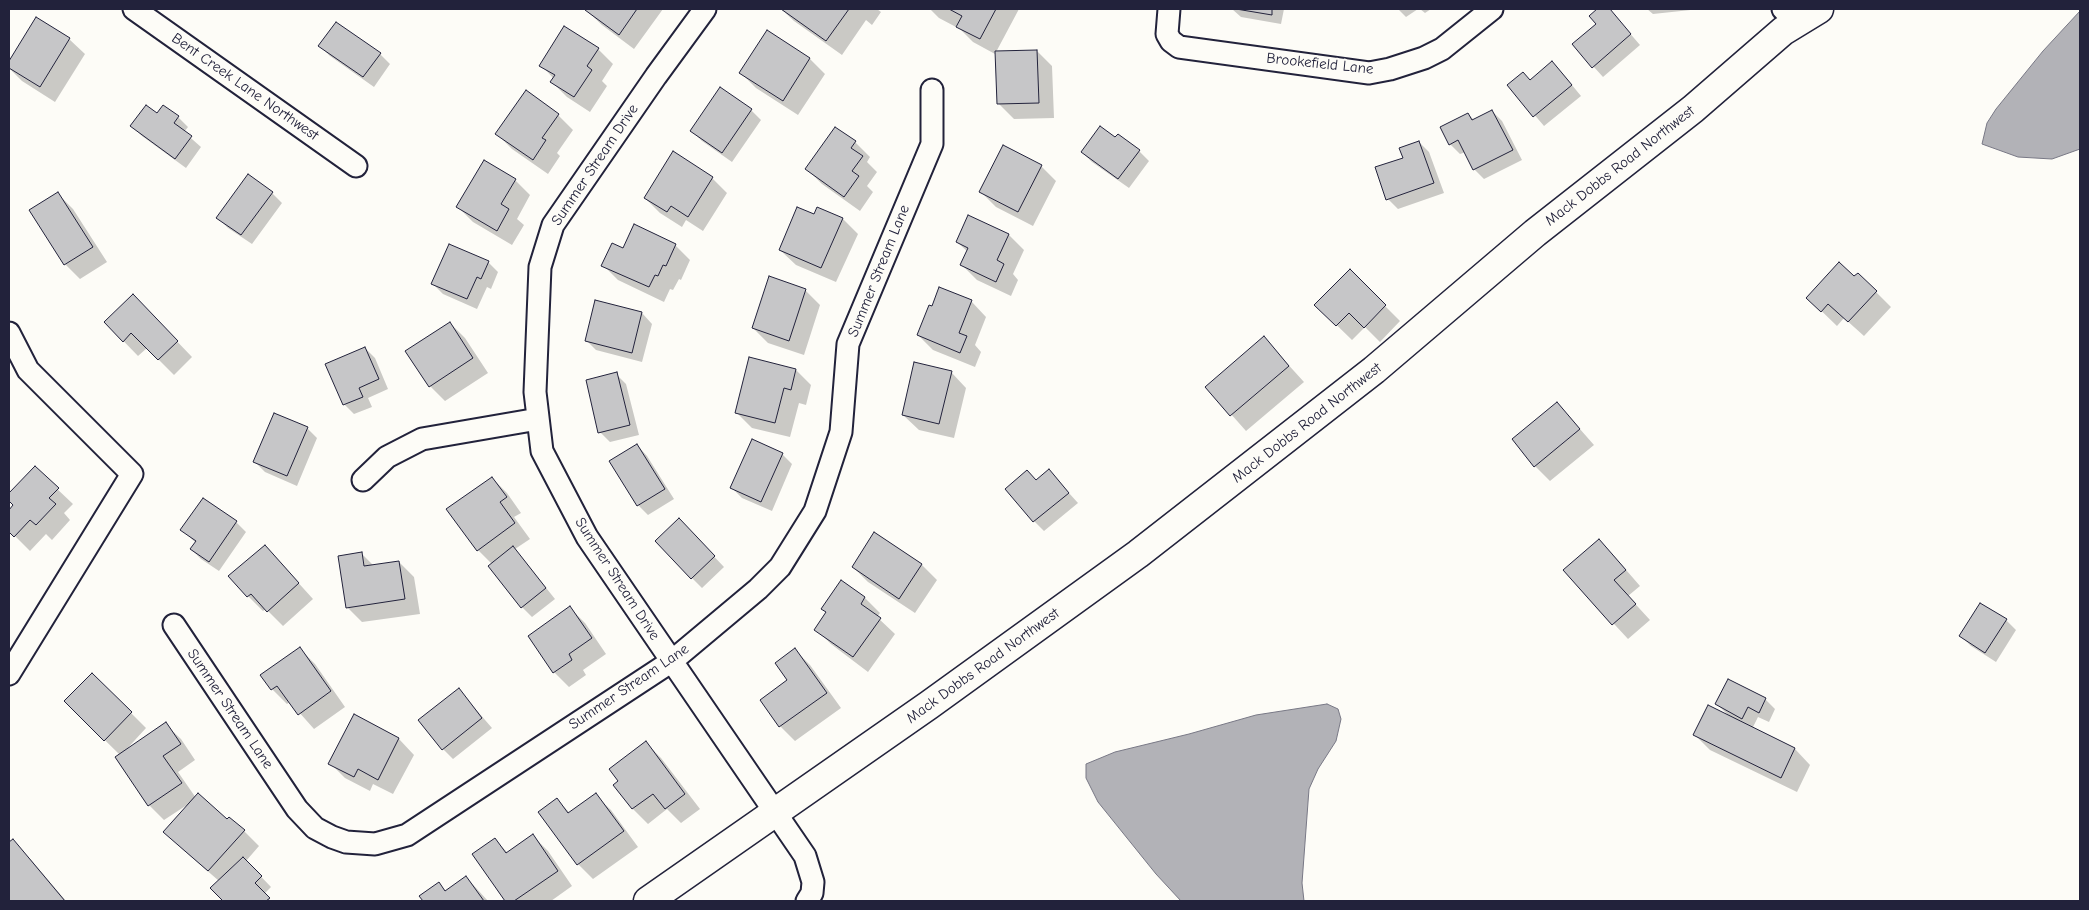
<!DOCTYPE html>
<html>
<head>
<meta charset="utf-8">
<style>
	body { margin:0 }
	#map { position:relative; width:2089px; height:910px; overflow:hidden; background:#fdfcf7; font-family:"Comic Neue",sans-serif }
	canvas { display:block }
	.frame { position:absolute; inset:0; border:10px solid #22223b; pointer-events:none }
</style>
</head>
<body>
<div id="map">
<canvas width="2089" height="910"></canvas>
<div class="frame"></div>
</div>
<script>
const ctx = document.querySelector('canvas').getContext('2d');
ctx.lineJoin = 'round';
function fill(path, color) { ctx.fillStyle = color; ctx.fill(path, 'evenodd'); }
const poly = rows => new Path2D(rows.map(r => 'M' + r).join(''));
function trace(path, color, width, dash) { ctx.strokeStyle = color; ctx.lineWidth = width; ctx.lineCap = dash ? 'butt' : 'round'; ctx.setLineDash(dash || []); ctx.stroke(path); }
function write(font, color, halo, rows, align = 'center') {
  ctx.font = font + ' "Comic Neue",sans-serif'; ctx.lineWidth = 4; ctx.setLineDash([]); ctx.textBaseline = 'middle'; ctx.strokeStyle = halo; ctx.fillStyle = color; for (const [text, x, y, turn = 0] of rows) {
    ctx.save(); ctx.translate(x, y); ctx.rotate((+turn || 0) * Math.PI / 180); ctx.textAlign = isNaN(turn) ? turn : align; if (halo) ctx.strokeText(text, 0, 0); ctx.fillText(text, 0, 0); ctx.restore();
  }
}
const water = poly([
	[2080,11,2080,149,2052,159,2018,157,1982,144,1987,123,1996,109,2043,51,2080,11],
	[1327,704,1338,709,1341,719,1336,741,1318,769,1309,789,1302,883,1304,901,1181,901,1156,874,1098,802,1086,778,1086,764,1115,752,1189,734,1256,715,1327,704]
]);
fill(water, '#b2b2b7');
trace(water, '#787885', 1);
fill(poly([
	[588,9,663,9,634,49,602,25,586,10],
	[781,9,877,9,881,12,872,25,866,20,842,55,794,21],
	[930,9,1019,9,995,54,973,42,956,25,956,27,939,18],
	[1232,9,1284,9,1281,24,1241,17],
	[1398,9,1418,9,1406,17],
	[1420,9,1431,9,1425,13],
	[1599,9,1609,9,1640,45,1603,77,1574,45,1598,24,1591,16],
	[1647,9,1700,9,1653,14],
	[36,19,69,39,85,54,55,102,22,81,9,68,9,63],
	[767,32,810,59,825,74,798,115,756,88,741,73],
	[320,46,380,54,390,64,374,87,330,56],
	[598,49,613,64,602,81,607,86,590,112,567,97,552,82,554,79,541,65],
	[1037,51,1052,66,1054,118,1014,119,998,103],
	[1562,73,1581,96,1544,126,1509,85],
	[751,110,761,120,732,162,702,141,692,131],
	[1492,111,1502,121,1522,160,1484,179,1474,169,1466,152,1460,154,1450,144,1468,114,1474,120],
	[158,114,178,117,188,127,184,132,201,147,186,168,142,136,132,126],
	[558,115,573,130,557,153,560,156,548,174,512,149,497,134],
	[855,142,870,157,867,162,877,172,867,186,873,192,860,211,822,184,807,169],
	[1419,142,1429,152,1444,193,1398,209,1388,199,1404,158],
	[1139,151,1149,161,1129,188,1092,162,1082,152],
	[1041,166,1056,181,1033,226,996,207,981,192],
	[712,178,727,193,703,231,686,220,682,227,660,213,645,198],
	[515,180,530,195,517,219,524,225,512,245,473,222,458,207],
	[272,193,282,203,252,244,228,228,218,218],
	[58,194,73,209,107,262,80,279,65,264],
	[818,209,843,219,858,234,836,282,796,265,780,250,815,216],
	[969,217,1009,235,1024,250,1013,274,1018,280,1011,296,977,280,962,265,968,252,957,242],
	[675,245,690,260,681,280,679,279,673,290,670,289,664,302,618,280,603,265,624,250],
	[488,262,498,272,491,289,487,287,477,309,443,294,433,284],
	[1350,271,1400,321,1380,342,1365,327,1352,340,1316,305],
	[1854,278,1876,292,1891,307,1864,336,1844,318,1837,326,1808,298],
	[805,290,820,305,804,355,768,343,753,328],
	[971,301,986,317,975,345,981,352,975,367,933,350,918,335],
	[148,311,192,357,174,375,147,348,138,356,105,322],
	[642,313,652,324,642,362,596,350,586,340],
	[450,323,465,338,488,373,445,401,430,386],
	[1264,338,1304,382,1246,431,1207,387],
	[365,348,375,358,388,389,368,398,372,407,354,414,344,404],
	[796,370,811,385,806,405,799,403,790,437,752,428,737,413],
	[951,372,966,388,954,438,919,430,903,415],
	[616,374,626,384,639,435,610,442,600,432],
	[1557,403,1594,445,1550,481,1535,466],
	[307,428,317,438,297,486,265,472,255,462],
	[637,445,647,456,674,499,648,515,638,505],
	[782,454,792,464,772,511,742,498,732,488],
	[35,468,73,504,64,513,70,520,52,540,46,534,30,551,9,530,9,511,15,505,9,499,9,495],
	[1049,471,1078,503,1044,531,1034,521,1037,481],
	[492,478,507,493,521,513,514,517,530,539,515,549,555,599,532,617,522,607,492,564,478,550],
	[203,499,236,522,246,532,219,571,201,559,191,549,196,543,182,530],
	[689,530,724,567,702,588,692,578],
	[265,546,313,599,283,626,266,609,263,611,248,596],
	[362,554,374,566,399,562,414,577,420,614,362,622,347,607],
	[1614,556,1640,586,1628,596,1650,620,1628,639,1565,571],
	[922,565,937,580,915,613,868,582,853,567],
	[842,582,865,598,880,613,877,617,895,634,868,672,831,644,816,629,827,613],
	[570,608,585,623,606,654,583,670,586,675,569,687,554,672],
	[2006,620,2016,630,1996,662,1971,646,1961,636],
	[300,649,315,664,345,707,314,729,290,702,287,704,272,689],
	[795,650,810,665,841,708,795,741,780,726],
	[92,674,146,728,124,752,165,724,181,739,195,760,178,772,196,798,244,831,259,846,246,861,271,887,264,894,271,901,225,901,212,888,219,881,180,847,190,803,164,820,149,805,120,755,65,701],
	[459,690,492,728,453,759,443,749],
	[1765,699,1775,709,1769,722,1758,717,1752,729,1795,749,1810,765,1797,792,1710,750,1695,735,1729,716,1717,704],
	[355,716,399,739,414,755,393,794,373,784,370,791,345,778,330,763],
	[646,743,661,758,700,809,681,823,667,809,648,824,633,809,615,785],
	[595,795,611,810,638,847,593,879,578,864,557,800,570,813],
	[533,836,548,851,572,886,551,901,506,901,474,854,495,840,508,853],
	[13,841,32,861,66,901,9,901,9,844],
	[466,877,488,901,425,901,421,896,439,884,446,891]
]), '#0003');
const building = poly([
	[586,9,637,9,619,35,585,10,586,9],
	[781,9,849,9,826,41,781,9],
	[949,9,996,9,980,39,956,27,962,16,949,9],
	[1236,9,1272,9,1272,15,1236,9],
	[1597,9,1610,9,1631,34,1592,68,1572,44,1596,24,1589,16,1597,9],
	[36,17,70,38,40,87,9,68,9,61,36,17],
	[336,22,381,53,363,77,318,46,336,22],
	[564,26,599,48,587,66,592,70,574,97,550,82,555,75,539,66,564,26],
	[767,30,810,58,783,101,739,73,767,30],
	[1037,50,1039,103,997,104,995,51,1037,50],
	[1552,61,1572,85,1533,117,1507,85,1523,72,1530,80,1552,61],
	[720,87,752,109,722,153,690,131,720,87],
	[526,90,559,114,542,138,546,140,533,160,495,134,526,90],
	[146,105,157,113,163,105,179,116,174,123,192,136,175,159,130,126,146,105],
	[1492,110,1513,150,1473,170,1458,140,1449,145,1440,127,1468,113,1472,120,1492,110],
	[1100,126,1115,137,1118,134,1140,150,1118,179,1081,152,1100,126],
	[835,127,856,141,851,148,863,156,852,171,859,176,844,197,805,169,835,127],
	[1419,141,1434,183,1386,200,1375,167,1403,158,1399,148,1419,141],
	[1003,145,1042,165,1018,212,979,192,1003,145],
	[673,151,713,177,688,217,671,206,667,212,644,198,673,151],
	[484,160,516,179,501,204,509,209,497,231,456,207,484,160],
	[248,174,273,192,241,235,216,218,248,174],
	[58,192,93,247,64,265,29,210,58,192],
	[797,207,814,214,817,207,843,218,821,268,779,250,797,207],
	[968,215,1009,234,997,260,1004,264,996,282,960,265,968,248,956,242,968,215],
	[634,224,676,244,666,266,663,265,658,276,655,275,649,287,601,266,612,243,623,248,634,224],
	[449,244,489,261,481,279,477,277,467,299,431,284,449,244],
	[1839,262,1854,276,1858,273,1877,291,1848,322,1828,304,1821,312,1806,298,1839,262],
	[1350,269,1386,305,1364,328,1349,313,1336,326,1314,305,1350,269],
	[769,276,806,289,789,341,752,328,769,276],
	[939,287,972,300,959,333,967,336,960,353,917,335,929,305,932,306,939,287],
	[133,294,178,341,158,360,131,333,123,342,104,322,133,294],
	[595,300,642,312,632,353,585,341,595,300],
	[450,322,473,358,429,387,405,351,450,322],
	[1264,336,1289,366,1230,416,1205,387,1264,336],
	[365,347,379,379,359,388,363,397,343,405,325,364,365,347],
	[749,357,796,369,791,390,784,388,775,423,735,413,749,357],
	[914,362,952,371,939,424,902,415,914,362],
	[617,372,630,425,598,433,586,380,617,372],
	[1557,402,1580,429,1534,467,1512,439,1557,402],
	[274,413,308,427,287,476,253,462,274,413],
	[752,439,783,453,761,502,730,488,752,439],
	[637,444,665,489,637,506,609,461,637,444],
	[35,466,59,488,49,498,56,504,36,525,30,520,14,537,9,532,9,510,13,505,9,501,9,493,35,466],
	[1049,469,1069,493,1033,522,1005,489,1027,470,1036,480,1049,469],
	[492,477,507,497,500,502,515,523,477,551,446,509,492,477],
	[203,498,237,521,209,562,190,549,196,541,180,530,203,498],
	[679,518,715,556,691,579,655,541,679,518],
	[874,532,922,564,899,599,852,567,874,532],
	[1599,539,1626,570,1614,580,1636,604,1612,625,1563,570,1599,539],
	[265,545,299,583,267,612,251,594,247,597,228,576,265,545],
	[513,546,546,588,521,608,488,566,513,546],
	[362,552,364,566,399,561,405,599,346,608,338,556,362,552],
	[841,580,865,597,861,604,881,618,853,657,814,630,826,612,821,609,841,580],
	[1980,603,2007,619,1985,653,1959,636,1980,603],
	[570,606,592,638,569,654,572,660,553,673,528,636,570,606],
	[300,647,331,691,298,715,277,686,271,690,260,675,300,647],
	[795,648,827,693,779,727,760,700,787,680,775,663,795,648],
	[92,673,132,712,104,741,64,701,92,673],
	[1728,679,1766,698,1759,713,1748,707,1742,719,1715,704,1728,679],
	[459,688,482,718,442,750,418,720,459,688],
	[1708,705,1795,748,1781,778,1693,735,1708,705],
	[354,714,399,738,378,780,358,769,354,777,328,764,354,714],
	[166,722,181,744,163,756,182,783,148,806,115,757,166,722],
	[646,741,685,794,665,809,653,794,632,809,613,785,618,781,609,769,646,741],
	[198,793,227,819,229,817,245,830,208,871,163,832,198,793],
	[596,793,624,831,577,865,538,812,557,798,568,813,596,793],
	[533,834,558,871,514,901,505,901,472,854,495,838,506,853,533,834],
	[13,839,65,901,9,901,9,842,13,839],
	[243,857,262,876,255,883,270,898,266,901,223,901,210,888,243,857],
	[466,876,484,901,423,901,419,896,439,882,445,891,466,876]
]);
fill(building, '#c6c6c8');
trace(building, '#22223b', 1);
const minor = poly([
	[134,9,356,166],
	[705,9,656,76,553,225,540,267,535,392,542,451,587,537,805,856,813,882,812,893,807,901],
	[1169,9,1167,34,1171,41,1179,47,1369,73,1390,69,1424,58,1442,49,1492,9],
	[1783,9,1791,11],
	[9,333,28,370,132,474,9,674],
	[363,480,387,457,422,439,538,419],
	[174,625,297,809,315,828,332,837,346,842,375,844,407,835,672,661,758,589,780,567,815,511,841,432,848,344,932,144,932,90]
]);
const tertiary = poly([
	[648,901,929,705,1138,554,1374,370,1535,233,1693,109,1783,31,1819,9]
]);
trace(minor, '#22223b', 25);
trace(tertiary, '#22223b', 31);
trace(minor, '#fdfcf7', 21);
trace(tertiary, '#fdfcf7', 28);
write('15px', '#22223b', '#fdfcf7', [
	["Brookefield Lane",1320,64,6],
	["Bent Creek Lane Northwest",245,87,35],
	["Summer Stream Drive",595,165,-56],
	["Mack Dobbs Road Northwest",1620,166,-38],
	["Summer Stream Lane",879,271,-68],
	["Mack Dobbs Road Northwest",1307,423,-38],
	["Summer Stream Drive",617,579,57],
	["Mack Dobbs Road Northwest",983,666,-36],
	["Summer Stream Lane",629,687,-34],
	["Summer Stream Lane",230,709,56]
]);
</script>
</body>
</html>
